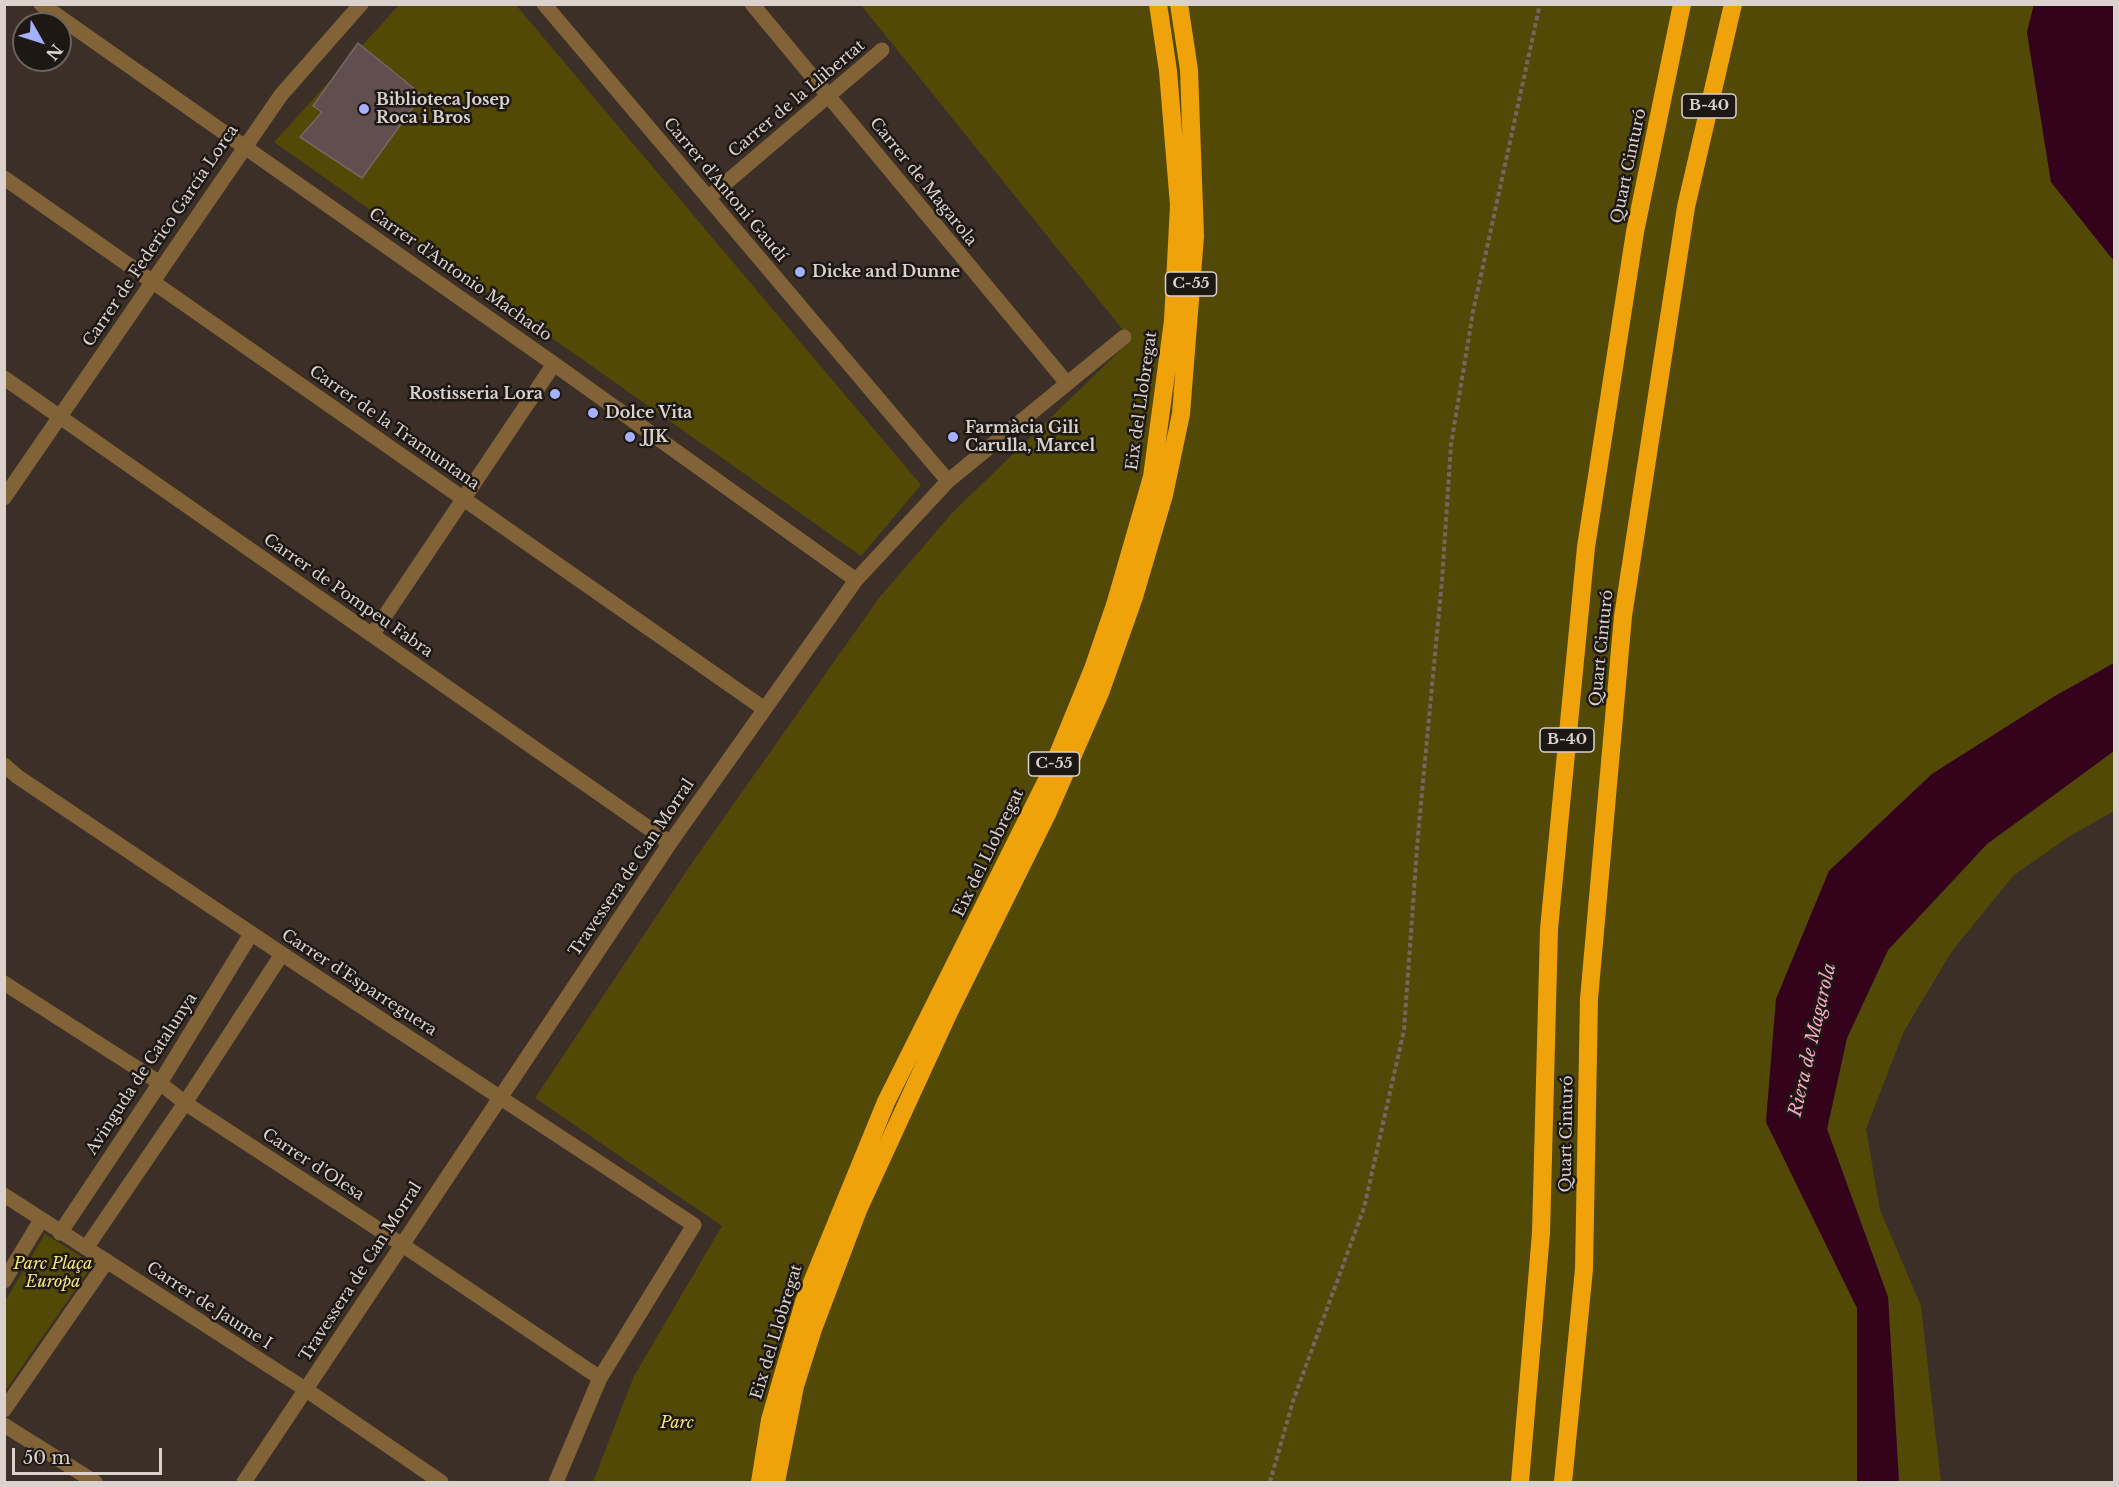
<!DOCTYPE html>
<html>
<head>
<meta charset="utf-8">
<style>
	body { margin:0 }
	#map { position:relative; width:2119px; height:1487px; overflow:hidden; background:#3c2f28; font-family:"Libre Baskerville",serif }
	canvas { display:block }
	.frame { position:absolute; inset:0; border:6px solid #dbd2ce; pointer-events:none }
	.north { position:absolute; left:12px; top:12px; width:60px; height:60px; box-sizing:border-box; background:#1e1815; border:2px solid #6a625f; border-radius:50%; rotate:129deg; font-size:16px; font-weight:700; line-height:24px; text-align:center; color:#dbd2ce }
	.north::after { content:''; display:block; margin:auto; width:21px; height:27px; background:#a5b1fc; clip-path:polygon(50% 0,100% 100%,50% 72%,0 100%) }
	.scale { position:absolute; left:12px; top:1448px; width:150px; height:27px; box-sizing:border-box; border:3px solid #dbd2ce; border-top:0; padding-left:8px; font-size:18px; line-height:21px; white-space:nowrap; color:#dbd2ce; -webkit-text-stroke:4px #1e1815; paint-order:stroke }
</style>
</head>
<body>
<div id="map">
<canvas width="2119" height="1487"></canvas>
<div class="frame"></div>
<div class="north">N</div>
<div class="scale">50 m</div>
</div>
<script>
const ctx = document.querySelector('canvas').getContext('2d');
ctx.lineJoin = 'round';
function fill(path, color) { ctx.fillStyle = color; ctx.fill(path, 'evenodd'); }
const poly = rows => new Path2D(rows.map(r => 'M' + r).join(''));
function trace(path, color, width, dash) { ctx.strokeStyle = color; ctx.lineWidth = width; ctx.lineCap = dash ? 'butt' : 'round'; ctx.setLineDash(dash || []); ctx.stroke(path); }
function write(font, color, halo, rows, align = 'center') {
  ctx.font = font + ' "Libre Baskerville",serif'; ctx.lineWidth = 5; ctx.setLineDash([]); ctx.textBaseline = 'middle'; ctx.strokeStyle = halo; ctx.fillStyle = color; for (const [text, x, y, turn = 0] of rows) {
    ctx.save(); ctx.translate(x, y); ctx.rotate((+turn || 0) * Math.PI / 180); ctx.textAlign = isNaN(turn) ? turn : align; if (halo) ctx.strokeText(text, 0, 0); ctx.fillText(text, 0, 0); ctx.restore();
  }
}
fill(poly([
	[399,5,516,5,921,485,861,556,274,142],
	[861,5,2034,5,2027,33,2051,182,2114,261,2114,663,2055,696,1932,774,1829,871,1776,999,1766,1122,1857,1308,1857,1482,593,1482,634,1376,722,1226,535,1098,694,860,879,598,953,512,1131,340],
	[2114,751,2114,811,2070,836,2014,875,1952,951,1904,1031,1866,1129,1880,1210,1921,1306,1941,1482,1899,1482,1888,1297,1827,1129,1847,1038,1888,950,1987,844],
	[45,1234,93,1264,5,1391,5,1301]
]), '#524907');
fill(poly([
	[2034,4,2114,5,2114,261,2051,182,2027,32],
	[2114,663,2114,751,1987,844,1888,950,1847,1038,1827,1129,1888,1297,1899,1482,1857,1482,1857,1308,1766,1122,1776,999,1829,871,1932,774,2055,696]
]), '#34031b');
const building = poly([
	[358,43,422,95,362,178,300,137,322,112,313,106,358,43]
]);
fill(building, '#604f4e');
trace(building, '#786665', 1.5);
trace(poly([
	[1270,1482,1293,1401,1364,1208,1404,1030,1418,835,1442,580,1451,445,1473,312,1540,4]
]), '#726761', 4, [4.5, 3]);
trace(poly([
	[41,4,554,364,856,580],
	[544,4,948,481],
	[752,4,1066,382],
	[4,178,763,708],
	[708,198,882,50],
	[4,378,670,843],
	[4,498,281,95,361,4],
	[372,635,554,364],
	[4,765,18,777,294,962,694,1225,600,1378,556,1482],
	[4,983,160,1083,185,1103,401,1244,600,1378],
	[4,1195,305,1389,441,1482],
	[60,1233,160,1083,251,934],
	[86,1248,185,1103,282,954],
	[4,1281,41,1220],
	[4,1410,107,1261],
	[4,1425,95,1482],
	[244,1482,670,843,856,580,948,481,1124,337]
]), '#816337', 15);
trace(poly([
	[760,1482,770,1420,804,1302,886,1102,1050,774,1093,669,1115,605,1152,477,1173,321,1179,205,1168,71,1158,4],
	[776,1482,795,1386,813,1329,858,1210,949,1012,1048,812,1100,693,1134,597,1164,495,1181,414,1195,236,1189,70,1179,4],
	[1520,1482,1541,1233,1549,929,1586,547,1635,232,1682,4],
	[1563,1482,1584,1269,1589,999,1623,616,1686,207,1733,4]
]), '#efa209', 18);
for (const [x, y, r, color] of [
	[364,109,6,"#a5b1fc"],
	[800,272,6,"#a5b1fc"],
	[555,394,6,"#a5b1fc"],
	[593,413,6,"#a5b1fc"],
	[630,437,6,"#a5b1fc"],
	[953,437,6,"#a5b1fc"]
]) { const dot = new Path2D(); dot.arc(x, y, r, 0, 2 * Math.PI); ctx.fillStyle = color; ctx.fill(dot); trace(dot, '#1e1815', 2); }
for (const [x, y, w] of [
	[1709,106,54],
	[1191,284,51],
	[1567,740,54],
	[1054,764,51]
]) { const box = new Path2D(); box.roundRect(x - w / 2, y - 12, w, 24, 4.5); ctx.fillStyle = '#1e1815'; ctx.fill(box); trace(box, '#dbd2ce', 1.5); }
write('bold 15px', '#dbd2ce', null, [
	["B-40",1709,106],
	["C-55",1191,284],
	["B-40",1567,740],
	["C-55",1054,764]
]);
write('16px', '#dbd2ce', '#1e1815', [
	["Carrer de la Llibertat",797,99,-40],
	["Quart Cinturó",1629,166,-78],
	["Carrer de Magarola",923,182,51],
	["Carrer d'Antoni Gaudí",725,190,50],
	["Carrer de Federico García Lorca",161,236,-56],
	["Carrer d'Antonio Machado",460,275,35],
	["Eix del Llobregat",1142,401,-82],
	["Carrer de la Tramuntana",394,428,35],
	["Carrer de Pompeu Fabra",348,596,35],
	["Quart Cinturó",1602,648,-84],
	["Eix del Llobregat",989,853,-64],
	["Travessera de Can Morral",632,868,-56],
	["Carrer d'Esparreguera",359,983,33],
	["Avinguda de Catalunya",142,1074,-57],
	["Quart Cinturó",1567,1134,-89],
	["Carrer d'Olesa",313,1165,33],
	["Travessera de Can Morral",361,1272,-57],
	["Carrer de Jaume I",209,1306,33],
	["Eix del Llobregat",777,1332,-73]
]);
write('bold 16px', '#dbd2ce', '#1e1815', [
	["Biblioteca Josep",376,100],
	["Roca i Bros",376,118],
	["Dicke and Dunne",812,272],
	["Rostisseria Lora",543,394,"right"],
	["Dolce Vita",605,413],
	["Farmàcia Gili",965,428],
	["Carulla, Marcel",965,446],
	["JJK",642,437]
], 'left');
write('italic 16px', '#f5e579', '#1e1815', [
	["Parc Plaça",53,1264],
	["Europa",53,1282],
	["Parc",677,1423]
]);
write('italic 18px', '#faa7c6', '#1e1815', [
	["Riera de Magarola",1813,1040,-77]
]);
</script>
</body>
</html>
